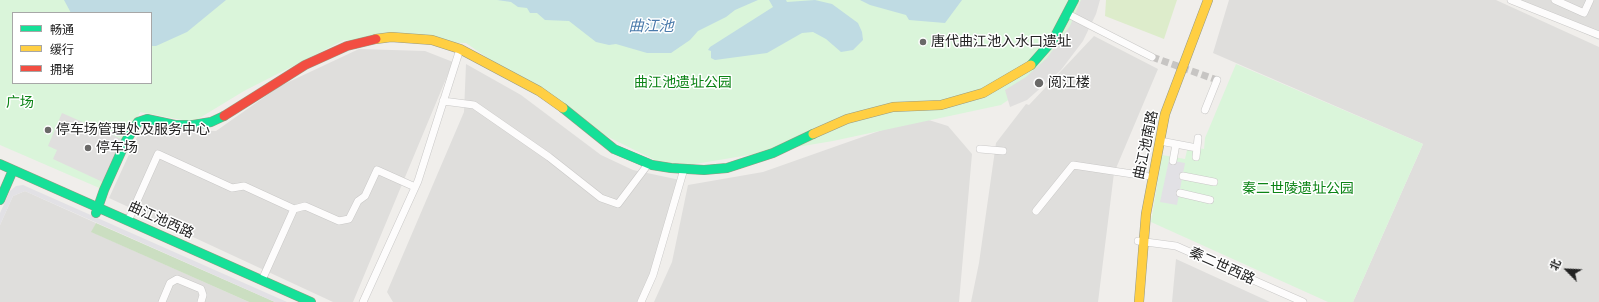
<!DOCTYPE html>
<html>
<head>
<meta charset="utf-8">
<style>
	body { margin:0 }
	#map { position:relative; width:1599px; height:302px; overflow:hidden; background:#f0eeeb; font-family:"Alegreya Sans","Noto Sans SC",sans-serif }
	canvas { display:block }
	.legend { position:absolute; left:12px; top:12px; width:140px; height:72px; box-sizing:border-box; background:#fff; border:1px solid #a7a7a7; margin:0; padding:5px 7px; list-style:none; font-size:12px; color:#222 }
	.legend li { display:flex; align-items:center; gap:8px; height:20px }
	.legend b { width:20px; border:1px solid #a7a7a7 }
	.north { position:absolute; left:1547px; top:250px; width:40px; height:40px; -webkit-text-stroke:3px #fff; paint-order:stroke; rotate:294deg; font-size:11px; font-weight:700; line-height:16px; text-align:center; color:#222 }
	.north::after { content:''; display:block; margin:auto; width:14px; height:18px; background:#222; clip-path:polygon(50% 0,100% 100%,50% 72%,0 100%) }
</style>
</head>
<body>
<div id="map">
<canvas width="1599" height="302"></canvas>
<ul class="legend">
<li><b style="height:5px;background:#16e098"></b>畅通</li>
<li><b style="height:5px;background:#ffcf43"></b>缓行</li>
<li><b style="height:5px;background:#f24e42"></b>拥堵</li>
</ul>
<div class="north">北</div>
</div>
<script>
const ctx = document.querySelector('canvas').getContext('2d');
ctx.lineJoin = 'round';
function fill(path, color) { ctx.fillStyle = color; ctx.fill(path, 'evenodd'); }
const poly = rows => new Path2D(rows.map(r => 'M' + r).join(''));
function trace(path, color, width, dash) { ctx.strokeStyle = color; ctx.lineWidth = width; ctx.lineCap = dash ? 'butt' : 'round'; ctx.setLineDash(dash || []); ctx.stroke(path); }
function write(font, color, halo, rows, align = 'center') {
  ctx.font = font + ' "Alegreya Sans","Noto Sans SC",sans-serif'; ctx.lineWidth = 3; ctx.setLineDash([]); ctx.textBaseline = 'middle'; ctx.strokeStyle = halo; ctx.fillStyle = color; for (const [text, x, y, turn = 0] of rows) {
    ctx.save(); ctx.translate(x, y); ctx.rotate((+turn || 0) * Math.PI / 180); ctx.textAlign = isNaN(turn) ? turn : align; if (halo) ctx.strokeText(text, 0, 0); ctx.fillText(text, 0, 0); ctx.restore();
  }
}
fill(poly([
	[1229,0,1496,0,1599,47,1599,302,1353,302,1423,144,1213,53],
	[1512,0,1599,0,1599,40],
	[1094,36,1158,69,1114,173,1098,302,971,302,979,263,996,143,1026,104,1029,105],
	[359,49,425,51,453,62,353,302,333,302,109,198,138,135,153,130,216,131,280,86],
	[466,64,521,95,601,155,633,170,680,180,641,302,393,302,387,292,464,112],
	[919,117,948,126,972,154,959,302,654,302,672,262,688,185,763,172],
	[25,191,96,223,92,232,249,302,0,302,0,225,13,196],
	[1176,259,1270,302,1172,302]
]), '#dfdedc');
fill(poly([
	[1106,0,1177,0,1164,39,1105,16]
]), '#ddeccb');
fill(poly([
	[96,223,275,302,249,302,91,232]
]), '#cbdec1');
fill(poly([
	[0,0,1098,0,1070,57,1001,105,833,141,671,168,584,125,466,43,344,40,244,91,193,122,140,112,104,190,0,145],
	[13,13,151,13,151,83,13,83],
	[1236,64,1423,144,1353,302,1328,302,1151,222,1162,155,1185,159,1188,146,1204,149,1205,138]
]), '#daf5da');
fill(poly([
	[1081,0,1100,0,1096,14,1083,41,1061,70,1027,100,1010,107,1005,90,1026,77,1047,58,1070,26],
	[62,113,126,141,107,184,53,159,57,150,48,146]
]), '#e0dfde');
fill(poly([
	[1169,160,1185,163,1177,205,1160,202],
	[23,185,287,302,275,302,25,191,13,196,0,225,0,213,10,191,16,186]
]), '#e2e1e5');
fill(poly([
	[64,0,226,0,187,32,156,46,151,46,151,13,71,13],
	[497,0,758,0,735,10,726,17,698,31,690,40,671,53,647,53,616,44,609,45,596,42,569,21,545,20,537,13,530,13,527,8,518,7,511,2],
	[769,0,786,0,787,2,815,0,832,4,858,23,862,32,863,40,853,50,841,52,826,39,813,32,802,33,767,53,715,60,711,58,711,51,708,50,710,47,773,7],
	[860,0,962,0,945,23,909,20,906,15,870,5]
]), '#bfdbe3');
trace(poly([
	[1152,57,1217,80]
]), '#c7c5c3', 7, [7, 3.5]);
const street = poly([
	[1511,0,1599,35],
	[1555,0,1584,13,1590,0],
	[1068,14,1152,57],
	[443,101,474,105,549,157,601,198,618,204,649,163],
	[1205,110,1217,80],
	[1160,141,1197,148,1198,138],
	[980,149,1003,151],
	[1196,157,1197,148],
	[1173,161,1176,144],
	[1183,176,1214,182],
	[1180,193,1210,200],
	[1036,211,1073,165,1146,176],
	[128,221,158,154,232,188,244,186,294,209,305,206,339,221,349,219,358,201,365,196,377,170,415,187],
	[1138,241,1176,246,1303,302],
	[262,280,294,209],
	[162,302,170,283,177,279,201,289,203,295,201,302],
	[363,302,418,181,460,49],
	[641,302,653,275,684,169]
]);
const fast = poly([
	[1031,65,1053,40,1074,0],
	[563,108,614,149,652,165,671,168,704,170,727,168,773,153,813,134],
	[0,164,311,302],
	[0,200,13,170],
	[96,213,104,190,126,141,138,122,147,119,175,125,193,125,211,122,224,116]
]);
const slow = poly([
	[376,39,391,37,432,40,460,49,539,91,563,108],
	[813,134,847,119,893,107,941,105,983,93,1031,65],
	[1139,302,1146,214,1165,114,1208,0]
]);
const jam = poly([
	[224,116,305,65,347,46,376,39]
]);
trace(street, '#c9c8c7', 8);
trace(fast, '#999a82', 10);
trace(slow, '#999a82', 10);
trace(jam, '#999a82', 10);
trace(street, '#fdfcfc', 7);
trace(fast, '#16e098', 9);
trace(slow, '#ffcf43', 9);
trace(jam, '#f24e42', 9);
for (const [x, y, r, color] of [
	[923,42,4,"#6a6968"],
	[1039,83,5,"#6a6968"],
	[48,130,4,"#6a6968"],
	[88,148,4,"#6a6968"]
]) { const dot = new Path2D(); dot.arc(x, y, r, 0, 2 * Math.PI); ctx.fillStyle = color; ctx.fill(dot); trace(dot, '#fff', 1.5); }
write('14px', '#222', '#fff', [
	["唐代曲江池入水口遗址",931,42],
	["阅江楼",1048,83],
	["停车场管理处及服务中心",56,130],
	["停车场",96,148]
], 'left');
write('14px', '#0c8416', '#fff', [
	["曲江池遗址公园",683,83],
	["广场",20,103],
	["秦二世陵遗址公园",1298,189]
]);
write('14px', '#222', '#fff', [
	["曲江池南路",1146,145,-78],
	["曲江池西路",161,220,24],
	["秦二世西路",1222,266,24]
]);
write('italic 15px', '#4a7aab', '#fff', [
	["曲江池",651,26]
]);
</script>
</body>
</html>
